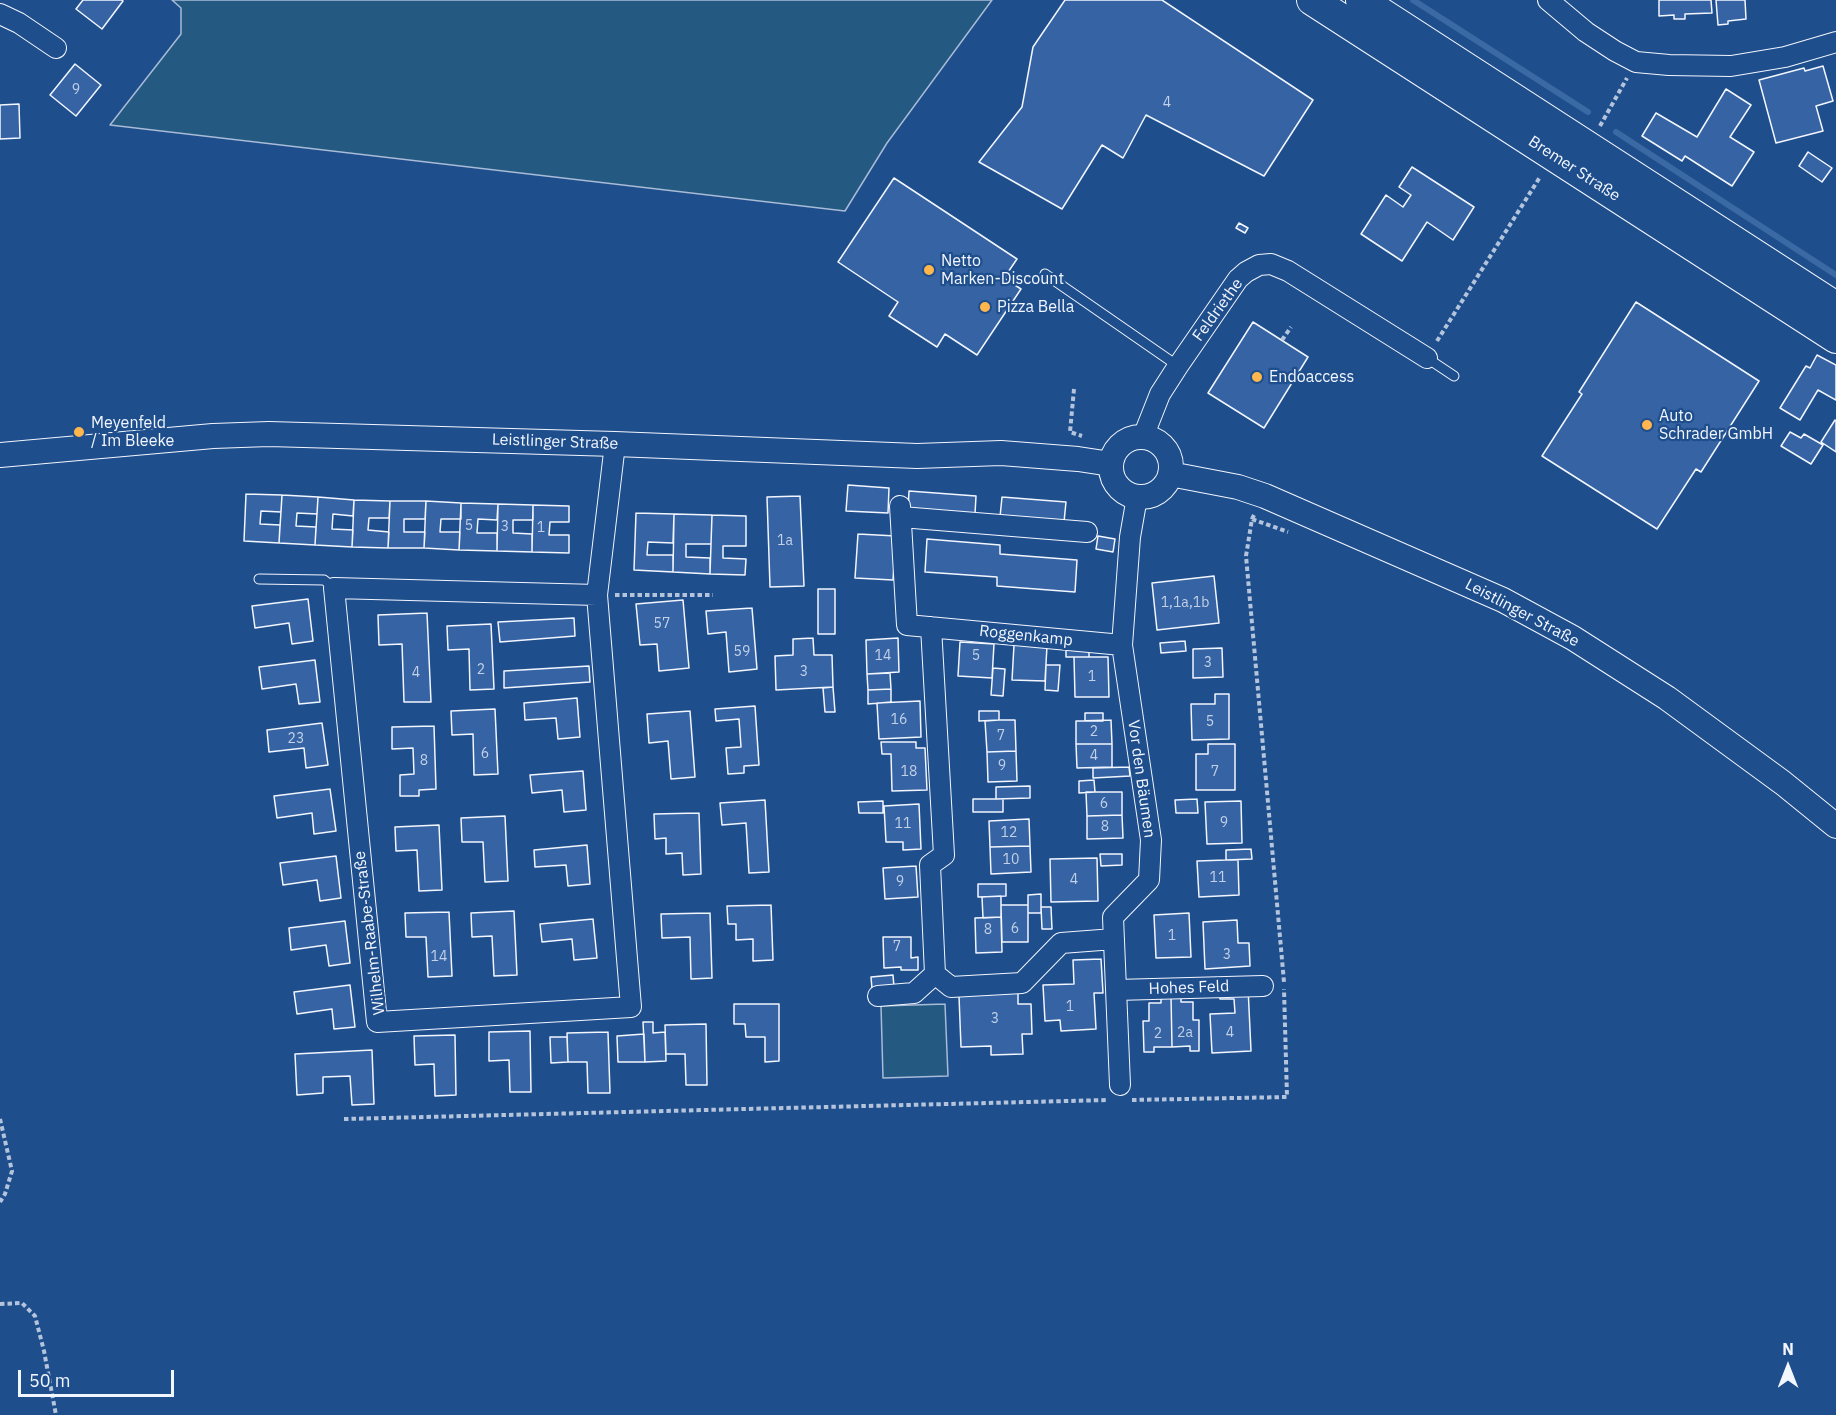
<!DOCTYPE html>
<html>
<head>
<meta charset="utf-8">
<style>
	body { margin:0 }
	#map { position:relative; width:1836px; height:1415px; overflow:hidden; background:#1f4e8c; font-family:"IBM Plex Sans",sans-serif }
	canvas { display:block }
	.north { position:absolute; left:1758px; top:1337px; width:60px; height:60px; -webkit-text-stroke:4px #1f4e8c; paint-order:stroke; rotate:0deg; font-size:16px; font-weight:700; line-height:24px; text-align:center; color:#f2f6ff }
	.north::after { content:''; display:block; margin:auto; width:21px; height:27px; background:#f2f6ff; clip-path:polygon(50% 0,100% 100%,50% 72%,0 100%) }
	.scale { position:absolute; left:18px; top:1370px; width:156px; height:27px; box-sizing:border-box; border:3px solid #f2f6ff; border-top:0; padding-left:8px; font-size:18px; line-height:21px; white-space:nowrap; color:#f2f6ff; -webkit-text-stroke:4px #1f4e8c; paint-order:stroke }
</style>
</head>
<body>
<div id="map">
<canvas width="1836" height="1415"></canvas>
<div class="north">N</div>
<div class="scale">50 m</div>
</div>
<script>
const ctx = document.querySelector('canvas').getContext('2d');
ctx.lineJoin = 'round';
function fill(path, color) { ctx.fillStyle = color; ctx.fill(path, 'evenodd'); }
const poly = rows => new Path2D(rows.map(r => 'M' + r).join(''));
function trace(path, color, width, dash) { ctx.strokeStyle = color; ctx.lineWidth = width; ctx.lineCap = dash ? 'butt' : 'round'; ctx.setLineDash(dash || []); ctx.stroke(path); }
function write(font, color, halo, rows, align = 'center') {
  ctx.font = font + ' "IBM Plex Sans",sans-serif'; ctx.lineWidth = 4.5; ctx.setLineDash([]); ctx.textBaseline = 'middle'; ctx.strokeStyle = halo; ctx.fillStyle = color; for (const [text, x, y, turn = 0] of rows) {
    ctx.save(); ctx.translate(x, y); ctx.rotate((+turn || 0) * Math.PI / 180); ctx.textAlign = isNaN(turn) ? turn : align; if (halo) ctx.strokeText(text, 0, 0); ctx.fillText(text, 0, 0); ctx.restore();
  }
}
const green = poly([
	[172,0,992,0,887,143,845,211,110,125,181,34,181,8,172,0],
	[945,1004,948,1076,883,1078,881,1006,945,1004]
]);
fill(green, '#245a82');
trace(green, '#a8bbd7', 1.5);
trace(poly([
	[1413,0,1588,112],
	[1616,132,1836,275]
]), '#3b69a3', 6);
const building = poly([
	[83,0,122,0,123,1,102,29,76,9,83,0],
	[1065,0,1162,0,1313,100,1264,176,1146,115,1123,158,1102,145,1062,209,979,162,1022,107,1033,47,1065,0],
	[1659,0,1711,0,1712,13,1685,14,1685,19,1674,19,1674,15,1659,16,1659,0],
	[1716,0,1745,0,1746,19,1728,21,1728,24,1718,25,1716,0],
	[75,64,101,85,76,116,50,95,75,64],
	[1823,66,1833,101,1816,106,1823,131,1776,143,1759,80,1804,68,1805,71,1823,66],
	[1726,89,1751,105,1730,137,1754,152,1732,186,1685,156,1682,161,1642,136,1656,113,1697,137,1726,89],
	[19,104,20,138,0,139,0,105,19,104],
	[1808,152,1832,168,1822,182,1799,166,1808,152],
	[1412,167,1474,207,1453,240,1427,222,1402,261,1361,234,1386,195,1403,207,1411,195,1399,187,1412,167],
	[894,178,1017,259,1004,278,1021,289,977,355,945,334,937,347,889,316,898,302,838,262,894,178],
	[1239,223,1248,228,1245,233,1236,228,1239,223],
	[1636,302,1759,381,1701,472,1696,469,1657,529,1542,456,1582,394,1579,392,1636,302],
	[1253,322,1308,357,1264,428,1208,393,1253,322],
	[1817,355,1836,365,1836,400,1818,390,1800,420,1780,408,1806,366,1810,368,1817,355],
	[1835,420,1836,421,1836,452,1821,442,1835,420],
	[1790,432,1801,438,1804,434,1823,445,1811,464,1781,446,1790,432],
	[848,485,889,488,888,513,846,511,848,485],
	[909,491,976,496,975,514,908,510,909,491],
	[246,494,282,495,281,512,261,511,260,524,280,525,279,543,244,541,246,494],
	[282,495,318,497,317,514,297,513,296,526,316,527,315,545,279,543,282,495],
	[800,496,804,586,770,587,767,497,800,496],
	[318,497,354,500,353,516,333,514,332,529,353,530,352,547,315,545,318,497],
	[1002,497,1066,502,1064,522,1000,517,1002,497],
	[354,500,390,501,389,518,369,518,368,530,389,532,388,548,352,547,354,500],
	[390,501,426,501,425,519,404,519,404,532,425,532,424,548,388,548,390,501],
	[426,501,461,503,461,519,441,519,440,532,460,532,459,550,424,548,426,501],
	[461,503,498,504,497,520,478,519,477,533,497,533,497,551,459,550,461,503],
	[498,504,533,505,533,520,513,520,513,533,532,534,532,552,497,551,498,504],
	[533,505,569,506,569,522,550,522,549,535,569,535,569,553,532,552,533,505],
	[636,513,674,514,673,543,648,542,647,555,673,555,673,572,634,570,636,513],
	[674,514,712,515,711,544,686,544,686,557,710,558,710,574,673,572,674,514],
	[712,515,746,516,746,546,723,546,723,558,746,559,745,575,710,574,712,515],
	[858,534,896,536,893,580,855,578,858,534],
	[1098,536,1115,539,1113,552,1096,549,1098,536],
	[927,539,1000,545,1000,554,1077,560,1075,592,997,586,997,577,925,572,927,539],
	[1214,576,1219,623,1157,630,1152,583,1214,576],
	[818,589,835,589,835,634,818,634,818,589],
	[308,599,313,641,292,644,289,623,255,628,252,606,308,599],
	[683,600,689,668,659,671,657,644,640,645,636,604,683,600],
	[752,608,757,669,729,672,726,632,708,634,706,611,752,608],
	[427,613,431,702,404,702,402,644,379,645,378,615,427,613],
	[574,618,575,636,500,642,498,622,574,618],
	[491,624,494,689,470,690,469,649,448,650,447,626,491,624],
	[813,638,814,655,832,655,833,687,776,690,775,656,793,655,793,639,813,638],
	[898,638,899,672,867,674,866,640,898,638],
	[1185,641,1186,651,1161,653,1160,643,1185,641],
	[960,642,994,644,992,678,958,676,960,642],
	[1014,645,1047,646,1045,681,1012,680,1014,645],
	[1066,648,1089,648,1089,657,1066,657,1066,648],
	[1222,648,1223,677,1193,678,1193,649,1222,648],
	[1074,657,1108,657,1109,697,1075,697,1074,657],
	[315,660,320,702,299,704,296,684,262,689,259,667,315,660],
	[1046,665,1060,665,1058,691,1045,690,1046,665],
	[589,666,590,682,504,688,504,671,589,666],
	[993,668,1005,669,1003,696,991,695,993,668],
	[890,673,891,689,868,690,867,674,890,673],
	[833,687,835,712,825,712,823,688,833,687],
	[891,689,891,702,868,704,868,690,891,689],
	[1215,694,1229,694,1229,739,1192,740,1191,704,1215,704,1215,694],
	[577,698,580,737,558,739,556,718,525,720,524,703,577,698],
	[920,701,921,737,879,739,877,703,920,701],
	[755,706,759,765,744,766,744,773,728,774,726,748,741,747,739,719,716,721,715,709,755,706],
	[495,709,498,774,474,775,473,734,452,735,451,711,495,709],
	[690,711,695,777,671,779,668,741,649,743,647,714,690,711],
	[979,711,999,711,999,720,979,721,979,711],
	[1085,713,1103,713,1103,721,1085,721,1085,713],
	[999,720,1015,720,1016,751,987,752,985,721,999,720],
	[1111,720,1112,744,1076,744,1076,721,1111,720],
	[322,723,328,765,306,768,304,748,269,752,267,730,322,723],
	[434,726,436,789,419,790,419,796,400,796,400,775,414,774,413,748,392,749,392,727,434,726],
	[881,742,916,742,916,748,925,748,927,790,892,791,891,754,882,754,881,742],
	[1076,744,1112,744,1112,767,1077,768,1076,744],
	[1208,744,1235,744,1235,790,1196,790,1196,754,1208,754,1208,744],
	[1016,751,1017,781,988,782,987,752,1016,751],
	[1129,767,1130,776,1093,778,1093,768,1129,767],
	[583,771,586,810,564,812,562,790,532,793,530,775,583,771],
	[1094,780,1095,792,1079,793,1079,781,1094,780],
	[1030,786,1030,798,996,799,996,787,1030,786],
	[330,789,336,831,314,834,312,813,277,818,274,796,330,789],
	[1086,792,1122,792,1122,815,1087,816,1086,792],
	[973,799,1003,799,1003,812,973,812,973,799],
	[1197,799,1198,813,1176,813,1175,800,1197,799],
	[765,800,769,872,749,873,746,823,722,825,720,803,765,800],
	[883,801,883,813,859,813,858,802,883,801],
	[1241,801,1242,843,1207,844,1205,802,1241,801],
	[919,804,921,849,903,850,903,842,886,842,884,806,919,804],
	[699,813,701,874,683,875,682,853,666,854,666,838,655,839,654,814,699,813],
	[1122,815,1123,838,1087,839,1087,816,1122,815],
	[505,816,508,881,485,882,483,842,462,842,461,818,505,816],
	[1029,819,1030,846,990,847,989,821,1029,819],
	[439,825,442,890,419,891,417,850,396,851,395,827,439,825],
	[587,845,590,884,568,886,566,865,535,867,534,850,587,845],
	[1030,846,1031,872,991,874,990,847,1030,846],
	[1251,849,1252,859,1226,860,1226,850,1251,849],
	[1100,854,1122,854,1122,865,1101,866,1100,854],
	[336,856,341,898,320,901,317,880,283,885,280,863,336,856],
	[1097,858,1098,901,1051,902,1050,859,1097,858],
	[1226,860,1238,860,1239,895,1199,897,1197,861,1226,860],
	[916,866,918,897,885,899,883,868,916,866],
	[978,884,1006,884,1006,896,978,897,978,884],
	[1041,894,1041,913,1028,913,1028,895,1041,894],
	[1001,896,1001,917,983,918,982,897,1001,896],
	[771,905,773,960,753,961,753,939,736,940,736,924,728,924,727,906,771,905],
	[1001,905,1028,905,1028,942,1002,942,1001,905],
	[1041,907,1051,907,1052,929,1042,929,1041,907],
	[514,911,517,975,494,976,492,936,472,937,471,913,514,911],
	[449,912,452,976,428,977,426,937,406,937,405,913,449,912],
	[710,913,712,978,691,979,690,937,662,938,661,914,710,913],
	[1189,913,1191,957,1156,958,1154,915,1189,913],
	[1001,917,1002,952,976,953,975,918,1001,917],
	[593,919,597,958,574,960,572,939,542,942,540,924,593,919],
	[1237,920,1238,943,1249,943,1250,966,1205,969,1203,922,1237,920],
	[345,921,350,963,329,966,326,945,291,950,289,928,345,921],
	[883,937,911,937,911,958,918,957,918,970,901,970,901,967,884,968,883,937],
	[1101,959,1103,993,1094,993,1096,1029,1061,1031,1060,1020,1045,1021,1043,985,1074,984,1073,960,1101,959],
	[893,975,894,987,872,989,871,977,893,975],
	[350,985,355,1027,334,1029,332,1009,297,1014,294,992,350,985],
	[1248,987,1251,1051,1212,1053,1210,1014,1235,1013,1234,999,1220,999,1219,989,1248,987],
	[1018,993,1018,1004,1031,1004,1032,1034,1022,1034,1023,1054,991,1055,991,1046,961,1047,959,996,1018,993],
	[1171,996,1172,1047,1154,1047,1154,1052,1144,1052,1143,1021,1149,1021,1149,1003,1161,1003,1161,997,1171,996],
	[1171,996,1181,996,1181,1002,1193,1002,1193,1020,1199,1020,1199,1051,1190,1051,1190,1046,1172,1047,1171,996],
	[734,1004,779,1004,779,1061,765,1062,765,1037,746,1037,745,1024,734,1024,734,1004],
	[643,1022,653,1022,653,1033,665,1032,666,1061,645,1062,643,1022],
	[706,1024,707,1085,686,1085,685,1054,666,1054,665,1025,706,1024],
	[530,1031,531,1092,510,1092,509,1060,489,1061,489,1032,530,1031],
	[608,1032,610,1093,588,1093,587,1062,568,1062,567,1033,608,1032],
	[644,1034,645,1062,618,1062,617,1036,644,1034],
	[455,1035,456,1095,435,1096,434,1064,415,1065,414,1036,455,1035],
	[550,1037,567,1037,568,1062,551,1063,550,1037],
	[372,1050,374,1104,352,1105,350,1076,323,1077,323,1093,297,1095,295,1054,372,1050]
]);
fill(building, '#3563a3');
trace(building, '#f2f6ff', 1.5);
const service = poly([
	[1045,274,1178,366],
	[1427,358,1454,376],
	[259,579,324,580,334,588]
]);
const minor = poly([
	[1548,0,1586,32,1615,51,1636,62,1669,65,1731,66,1785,57,1836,42],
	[0,14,19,23,56,48],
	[1143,437,1160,394,1178,366,1238,279,1246,272,1259,265,1271,264,1288,271,1427,358],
	[900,506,907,625,1122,645],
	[901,517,1087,532],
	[597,595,631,1007,377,1022,334,588,597,595,615,444],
	[931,627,944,855,930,865,935,974,951,987,1022,983,1061,943,1114,939],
	[1116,990,1263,986],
	[878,996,914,993,935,974],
	[1120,1085,1113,917,1149,880,1151,840,1122,645,1130,537,1137,497]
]);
const tertiary = poly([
	'1111 467a30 30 0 1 1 60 0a30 30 0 1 1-60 0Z',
	[0,455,213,436,269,434,615,444,917,456,1001,453,1078,459,1111,464],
	[1170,474,1238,487,1265,496,1503,600,1573,638,1667,698,1783,783,1836,826]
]);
const primary = poly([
	[1312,0,1836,338],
	[1361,0,1836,307]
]);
trace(service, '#f2f6ff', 11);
trace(minor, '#f2f6ff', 22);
trace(tertiary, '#f2f6ff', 26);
trace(primary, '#f2f6ff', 32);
trace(poly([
	[1600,126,1627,78],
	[1282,340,1291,327],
	[1437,341,1540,177],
	[1074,389,1070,432,1082,436],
	[1254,515,1252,519,1246,556,1284,982],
	[1252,519,1288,532],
	[615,595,713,595],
	[1132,1100,1287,1097,1284,989],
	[0,1119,12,1171,5,1194,0,1202],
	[344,1119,1107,1100],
	[0,1304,22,1303,35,1316,44,1351,56,1415]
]), '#b3c4dc', 4, [4.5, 3]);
trace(service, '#1f4e8c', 9);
trace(minor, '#1f4e8c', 20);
trace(tertiary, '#1f4e8c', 24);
trace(primary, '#1f4e8c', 30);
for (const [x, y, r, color] of [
	[929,270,6,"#ffb74d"],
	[985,307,6,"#ffb74d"],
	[1257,377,6,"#ffb74d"],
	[1647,425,6,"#ffb74d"],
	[79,432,6,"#ffb74d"]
]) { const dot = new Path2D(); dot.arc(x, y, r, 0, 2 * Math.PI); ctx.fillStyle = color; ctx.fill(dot); trace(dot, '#1f4e8c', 2); }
write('14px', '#c3d1e8', null, [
	["9",76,90],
	["4",1167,103],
	["5",469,526],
	["3",505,527],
	["1",541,528],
	["1a",785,541],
	["1,1a,1b",1185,603],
	["57",662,624],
	["59",742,652],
	["14",883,656],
	["5",976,656],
	["3",1208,663],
	["2",481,670],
	["3",804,672],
	["4",416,673],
	["1",1092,677],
	["16",899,720],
	["5",1210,722],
	["2",1094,732],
	["7",1001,736],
	["23",296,739],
	["6",485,754],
	["4",1094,756],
	["8",424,761],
	["9",1002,766],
	["18",909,772],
	["7",1215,772],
	["6",1104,804],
	["9",1224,823],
	["11",903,824],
	["8",1105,827],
	["12",1009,833],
	["10",1011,860],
	["11",1218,878],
	["4",1074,880],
	["9",900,882],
	["6",1015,929],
	["8",988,930],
	["1",1172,936],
	["7",897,947],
	["3",1227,955],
	["14",439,957],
	["1",1070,1007],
	["3",995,1019],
	["2a",1185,1033],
	["4",1230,1033],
	["2",1158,1034]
]);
write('16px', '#f2f6ff', '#1f4e8c', [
	["Bremer Straße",1574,169,33],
	["Feldriethe",1218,310,-54],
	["Leistlinger Straße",555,442,2],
	["Leistlinger Straße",1522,613,28],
	["Roggenkamp",1026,636,6],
	["Vor den Bäumen",1141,779,82],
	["Wilhelm-Raabe-Straße",370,933,-97],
	["Hohes Feld",1189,988,-2]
]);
write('16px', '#f2f6ff', '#1f4e8c', [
	["Netto",941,261],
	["Marken-Discount",941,279],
	["Pizza Bella",997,307],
	["Endoaccess",1269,377],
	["Auto",1659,416],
	["Schrader GmbH",1659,434],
	["Meyenfeld",91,423],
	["/ Im Bleeke",91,441]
], 'left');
</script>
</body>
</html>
